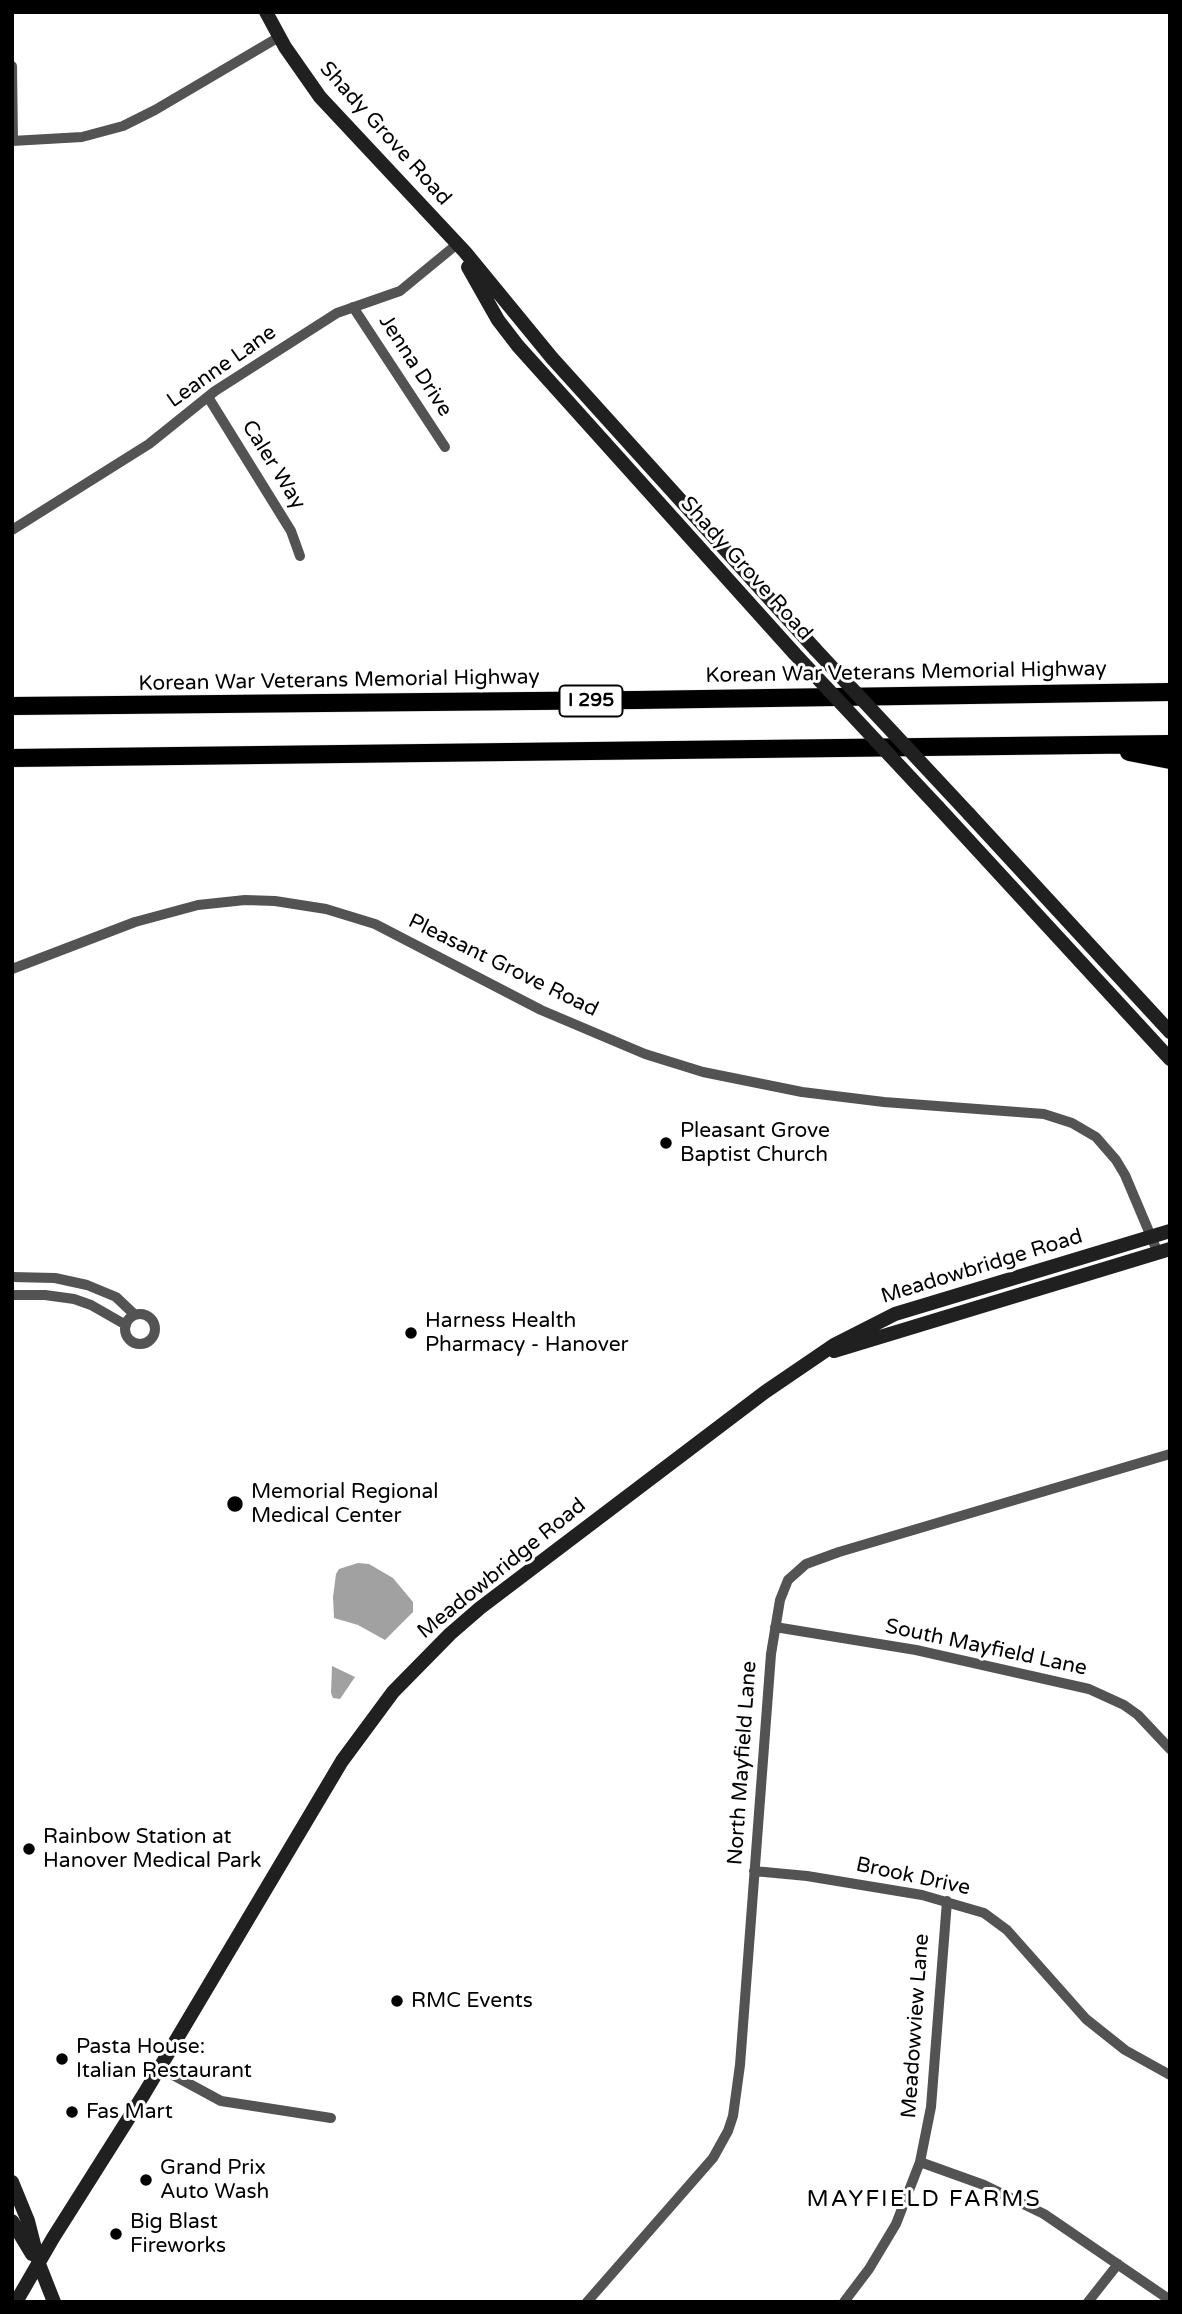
<!DOCTYPE html>
<html>
<head>
<meta charset="utf-8">
<style>
	body { margin:0 }
	#map { position:relative; width:1182px; height:2314px; overflow:hidden; background:#fff; font-family:"Varela Round",sans-serif }
	canvas { display:block }
	.frame { position:absolute; inset:0; border:14px solid #000; pointer-events:none }
</style>
</head>
<body>
<div id="map">
<canvas width="1182" height="2314"></canvas>
<div class="frame"></div>
</div>
<script>
const ctx = document.querySelector('canvas').getContext('2d');
ctx.lineJoin = 'round';
function fill(path, color) { ctx.fillStyle = color; ctx.fill(path, 'evenodd'); }
const poly = rows => new Path2D(rows.map(r => 'M' + r).join(''));
function trace(path, color, width, dash) { ctx.strokeStyle = color; ctx.lineWidth = width; ctx.lineCap = dash ? 'butt' : 'round'; ctx.setLineDash(dash || []); ctx.stroke(path); }
function write(font, color, halo, rows, align = 'center') {
  ctx.font = font + ' "Varela Round",sans-serif'; ctx.lineWidth = 6; ctx.setLineDash([]); ctx.textBaseline = 'middle'; ctx.strokeStyle = halo; ctx.fillStyle = color; for (const [text, x, y, turn = 0] of rows) {
    ctx.save(); ctx.translate(x, y); ctx.rotate((+turn || 0) * Math.PI / 180); ctx.textAlign = isNaN(turn) ? turn : align; if (halo) ctx.strokeText(text, 0, 0); ctx.fillText(text, 0, 0); ctx.restore();
  }
}
fill(poly([
	[358,1563,369,1564,393,1578,413,1602,413,1612,385,1640,358,1625,334,1618,333,1597,336,1574,339,1569],
	[332,1666,355,1677,340,1699,333,1698,331,1693]
]), '#a1a1a1');
const motorway = poly([
	[12,706,636,700,1170,692],
	[1129,752,1170,760],
	[12,758,1170,744]
]);
trace(motorway, '#dbdbdb', 19);
trace(poly([
	[12,66,13,140],
	[12,141,82,137,123,126,155,110,279,37],
	[353,307,445,447],
	[208,397,291,531,300,556],
	[12,530,149,444,215,391,337,313,400,291,456,245],
	[12,969,135,922,198,905,245,900,275,901,326,909,375,924,541,1010,645,1054,703,1072,802,1092,884,1102,1044,1114,1072,1123,1096,1137,1116,1160,1125,1175,1158,1253],
	[12,1277,55,1278,87,1285,116,1297,135,1315],
	[12,1295,45,1295,74,1299,91,1305,126,1325],
	'125 1329a15 15 0 1 1 30 0a15 15 0 1 1-30 0Z',
	[775,1627,916,1650,1089,1689,1124,1705,1138,1715,1170,1749],
	[754,1871,807,1876,922,1895,984,1913,1007,1930,1086,2019,1125,2050,1170,2075],
	[160,2068,221,2101,331,2118],
	[920,2162,984,2185,1044,2214,1170,2300],
	[587,2302,713,2158,728,2131,733,2116,740,2065,771,1654,780,1600,788,1580,806,1564,839,1552,1170,1454],
	[844,2302,869,2269,896,2224,920,2162,931,2107,947,1901],
	[1088,2302,1118,2264]
]), '#535353', 10);
trace(poly([
	[266,12,285,47,320,97,465,252,552,358,815,649],
	[468,267,498,320,518,346,794,653],
	[938,807,1170,1059],
	[969,814,1170,1032],
	[834,1351,1170,1249],
	[12,2182,28,2221,39,2264,54,2302],
	[12,2221,32,2254],
	[16,2302,53,2238,144,2094,342,1761,393,1692,450,1634,480,1608,765,1392,834,1345,895,1314,1170,1231]
]), '#202020', 14);
trace(motorway, '#000', 18);
trace(poly([
	[815,649,969,814],
	[794,653,938,807]
]), '#202020', 14);
for (const [x, y, r, color] of [
	[666,1143,7,"#000"],
	[411,1333,7,"#000"],
	[235,1504,9,"#000"],
	[29,1849,7,"#000"],
	[397,2001,7,"#000"],
	[62,2059,7,"#000"],
	[72,2112,7,"#000"],
	[146,2180,7,"#000"],
	[116,2234,7,"#000"]
]) { const dot = new Path2D(); dot.arc(x, y, r, 0, 2 * Math.PI); ctx.fillStyle = color; ctx.fill(dot); trace(dot, '#fff', 2.5); }
for (const [x, y, w] of [
	[591,701,63]
]) { const box = new Path2D(); box.roundRect(x - w / 2, y - 15.5, w, 31, 5); ctx.fillStyle = '#fff'; ctx.fill(box); trace(box, '#000', 2); }
write('bold 19px', '#000', null, [
	["I 295",591,701]
]);
write('21px', '#000', '#fff', [
	["Shady Grove Road",385,134,48],
	["Jenna Drive",415,366,57],
	["Leanne Lane",222,367,-35],
	["Caler Way",273,465,58],
	["Shady Grove Road",746,569,48],
	["Korean War Veterans Memorial Highway",906,673,-1],
	["Korean War Veterans Memorial Highway",339,681,-1],
	["Pleasant Grove Road",503,966,26],
	["Meadowbridge Road",982,1267,-17],
	["Meadowbridge Road",502,1569,-39],
	["South Mayfield Lane",986,1648,12],
	["North Mayfield Lane",743,1763,-86],
	["Brook Drive",913,1877,12],
	["Meadowview Lane",916,2026,-86]
]);
write('21px', '#000', '#fff', [
	["Pleasant Grove",680,1131],
	["Baptist Church",680,1155],
	["Harness Health",425,1321],
	["Pharmacy - Hanover",425,1345],
	["Memorial Regional",251,1492],
	["Medical Center",251,1516],
	["Rainbow Station at",43,1837],
	["Hanover Medical Park",43,1861],
	["RMC Events",411,2001],
	["Pasta House:",76,2047],
	["Italian Restaurant",76,2071],
	["Fas Mart",86,2112],
	["Grand Prix",160,2168],
	["Auto Wash",160,2192],
	["Big Blast",130,2222],
	["Fireworks",130,2246]
], 'left');
ctx.letterSpacing = '2px';
write('23px', '#000', '#fff', [
	["MAYFIELD FARMS",924,2200]
]);
ctx.letterSpacing = '0px';
</script>
</body>
</html>
